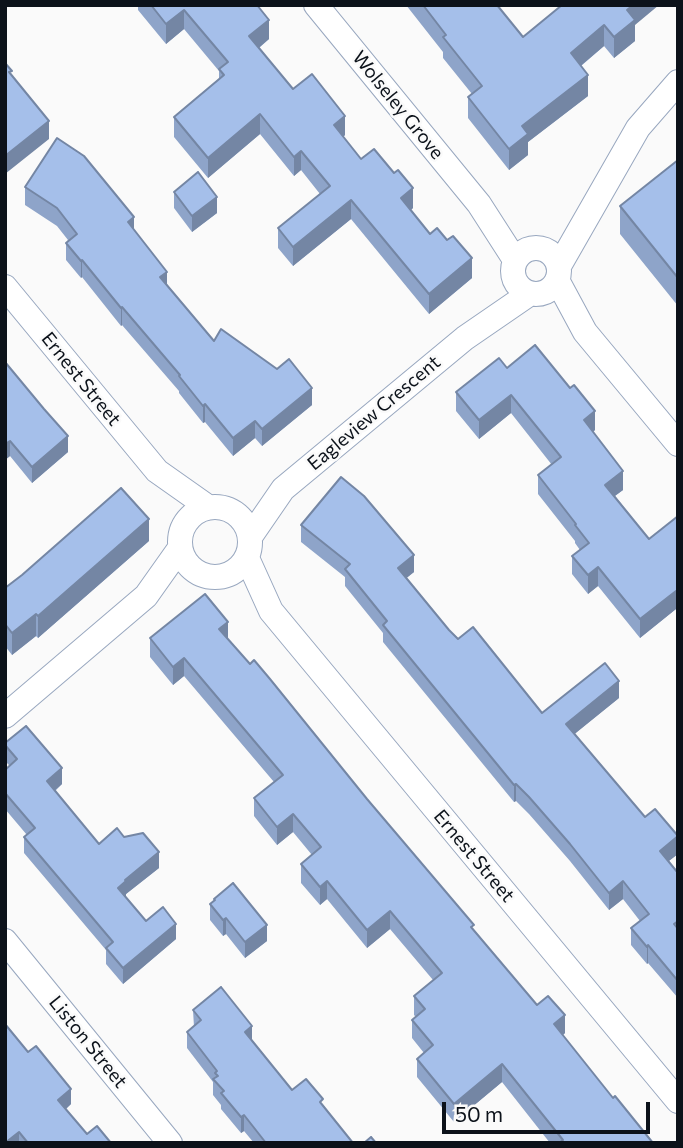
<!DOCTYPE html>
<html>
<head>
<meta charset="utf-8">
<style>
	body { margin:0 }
	#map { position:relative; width:683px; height:1148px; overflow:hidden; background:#fafafa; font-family:Commissioner,sans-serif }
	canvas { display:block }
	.frame { position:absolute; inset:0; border:7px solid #0c121a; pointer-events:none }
	.scale { position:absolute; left:442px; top:1102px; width:208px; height:32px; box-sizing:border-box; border:4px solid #0c121a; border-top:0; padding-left:9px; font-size:21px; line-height:24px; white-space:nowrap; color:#0c121a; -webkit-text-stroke:5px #fafafa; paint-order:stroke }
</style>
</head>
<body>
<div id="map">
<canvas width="683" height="1148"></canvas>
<div class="frame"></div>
<div class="scale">50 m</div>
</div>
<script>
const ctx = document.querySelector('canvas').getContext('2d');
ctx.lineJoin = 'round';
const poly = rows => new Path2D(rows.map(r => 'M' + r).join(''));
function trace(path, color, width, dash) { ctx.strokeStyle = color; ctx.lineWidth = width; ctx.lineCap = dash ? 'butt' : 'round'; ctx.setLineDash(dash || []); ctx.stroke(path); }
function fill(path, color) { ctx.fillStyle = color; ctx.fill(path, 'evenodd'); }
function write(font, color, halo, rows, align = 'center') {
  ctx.font = font + ' Commissioner,sans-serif'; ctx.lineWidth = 5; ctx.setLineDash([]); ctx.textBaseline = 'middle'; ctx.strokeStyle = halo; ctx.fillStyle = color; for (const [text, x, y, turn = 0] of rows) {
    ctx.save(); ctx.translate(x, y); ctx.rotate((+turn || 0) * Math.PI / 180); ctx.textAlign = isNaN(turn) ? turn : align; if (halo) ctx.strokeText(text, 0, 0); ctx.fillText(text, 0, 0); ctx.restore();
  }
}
const minor = poly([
	[316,5,479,204,515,260],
	'513 271a23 23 0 1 1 46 0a23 23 0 1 1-46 0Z',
	[559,266,638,128,678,82],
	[557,280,585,332,678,444],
	[5,287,157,471,208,507],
	'180 542a35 35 0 1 1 70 0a35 35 0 1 1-70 0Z',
	[250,537,283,489,465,338,529,294],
	[247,558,271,611,678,1101],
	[5,716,146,596,180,548],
	[5,941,170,1143]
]);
trace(minor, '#98a7bf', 26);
trace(minor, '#fff', 24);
fill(poly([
	[138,5,257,5,269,39,259,48,293,89,345,135,343,137,361,159,413,208,411,210,430,234,472,278,429,314,351,219,293,266,278,248,278,228,320,194,301,170,294,176,260,134,208,178,174,137,174,117,219,79,219,71,184,29,166,44,138,10],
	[406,5,497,5,523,37,562,5,635,25,635,41,614,58,604,46,581,66,588,96,528,142,528,155,509,170,468,118,468,97,472,94,443,58,443,52],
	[678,160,678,306,620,234,620,206],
	[25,187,134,231,167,285,214,341,312,405,262,446,255,438,233,456,205,422,203,423,179,393,179,391,122,325,121,326,82,277,81,278,66,260,66,243,68,240,57,226,25,205],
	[174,192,217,213,192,232,174,208],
	[5,362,68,452,32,483,10,456,5,460],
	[507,368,595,430,593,432,623,490,615,496,649,539,678,516,678,612,676,609,640,638,598,586,588,594,572,574,572,556,580,550,575,543,575,541,538,494,538,475,552,465,511,413,479,439,456,411,456,392],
	[301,525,414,572,406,578,449,630,542,713,619,698,574,734,645,817,678,836,678,854,668,861,678,873,678,998,648,963,647,964,631,945,631,928,640,921,623,899,609,910,570,861,529,814,516,801,514,802,383,642,383,633,345,586,345,577,301,542],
	[149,541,38,638,36,636,12,655,5,646,5,588],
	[150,638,228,639,537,1005,565,1033,563,1035,613,1098,653,1143,550,1143,502,1082,454,1122,417,1077,417,1059,424,1053,412,1038,412,1020,416,1017,414,1015,414,996,433,980,390,929,367,948,327,899,320,905,301,883,301,864,312,855,293,832,277,845,254,816,254,798,274,782,184,676,173,685,150,657],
	[5,743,62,784,55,791,99,844,124,837,159,868,126,894,126,898,146,921,176,939,123,984,106,964,106,950,24,853,24,837,27,835,5,809,5,770,10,766,5,761],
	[214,899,267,941,245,958,226,934,223,936,210,920,210,904,214,901],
	[193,1010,252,1041,292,1090,323,1105,353,1143,254,1143,244,1131,241,1133,221,1109,221,1105,213,1095,213,1082,187,1048,187,1032,194,1027],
	[5,1024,71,1104,66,1109,87,1134,111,1143,5,1143]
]), '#8ea4c9');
fill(poly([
	[633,5,659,5,635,25,635,41,614,58,614,37,627,10],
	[184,10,184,29,166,44,166,24],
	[269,20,269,39,249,56,249,36],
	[604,25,604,46,571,74,571,53],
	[588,75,588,96,528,142,528,155,509,170,509,149,522,126],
	[260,114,260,134,208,178,208,158],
	[345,116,345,135,334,145,334,125],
	[49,121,49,139,5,174,5,156],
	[301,151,301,170,294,176,294,157],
	[413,188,413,208,401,218,401,198],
	[217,197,217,213,192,232,192,216],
	[351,200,351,219,293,266,293,247],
	[134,217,134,235,128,222],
	[472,258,472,278,429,314,429,294],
	[82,260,82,277,81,278,81,261],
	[167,272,167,289,160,277],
	[122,307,122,325,121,326,121,308],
	[312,388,312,405,262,446,262,429],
	[511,395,511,413,479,439,479,420],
	[205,404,205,422,203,423,203,406],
	[595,411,595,430,584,439,584,420],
	[255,421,255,438,233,456,233,438],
	[68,436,68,452,32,483,32,467],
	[10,441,10,456,5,460,5,444],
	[623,471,623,490,605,503,605,485],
	[149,519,149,541,38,638,38,616],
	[414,555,414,572,398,585,398,568],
	[598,567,598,586,588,594,588,575],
	[676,591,676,609,640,638,640,619],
	[36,614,36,636,12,655,12,633],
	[228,622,228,641,219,629],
	[184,658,184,676,173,685,173,667],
	[619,681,619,698,566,741,566,724],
	[62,768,62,784,47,797,47,781],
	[516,784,516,801,514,802,514,785],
	[293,814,293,832,277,845,277,827],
	[678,836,678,854,660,868,660,851],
	[159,852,159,868,126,894,126,897,118,904,118,888,125,880],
	[327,881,327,899,320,905,320,887],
	[623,881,623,899,609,910,609,893],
	[390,911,390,929,367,948,367,930],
	[226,918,226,934,223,936,223,920],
	[176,924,176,939,123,984,123,968],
	[267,925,267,941,245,958,245,942],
	[648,945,648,963,647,964,647,947],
	[565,1015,565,1033,554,1043,554,1024],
	[252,1026,252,1042,245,1032],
	[502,1064,502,1082,454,1122,454,1104],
	[71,1089,71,1104,58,1116,58,1100],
	[244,1115,244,1131,241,1133,241,1117],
	[19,1132,19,1143,6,1143]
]), '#7486a4');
const building = poly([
	[151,5,257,5,269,20,249,36,293,89,312,74,345,116,334,125,361,159,374,149,394,173,398,170,413,188,401,198,430,234,437,228,447,240,453,236,472,258,429,294,351,200,293,247,278,228,330,186,301,151,294,157,260,114,208,158,174,117,224,75,219,69,228,62,184,10,166,24,151,5],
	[423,5,497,5,523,37,562,5,633,5,627,10,635,20,614,37,604,25,571,53,588,75,522,126,528,134,509,149,468,97,482,86,443,37,446,35,423,5],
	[5,63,12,71,9,72,49,121,5,156,5,63],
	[57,138,84,156,134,217,128,222,167,272,160,277,214,341,221,329,277,369,289,359,312,388,262,429,255,421,233,438,205,404,203,406,179,376,180,375,122,307,121,308,82,260,81,261,66,243,77,234,57,208,25,187,57,138],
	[678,160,678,278,620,206,678,160],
	[198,172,217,197,192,216,174,192,198,172],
	[535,345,570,388,574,385,595,411,584,420,623,471,605,485,649,539,678,516,678,593,676,591,640,619,598,567,588,575,572,556,589,543,575,525,576,524,538,475,561,457,511,395,479,420,456,392,499,358,507,368,535,345],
	[5,362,44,409,68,436,32,467,10,441,5,444,5,362],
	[341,477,364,496,414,555,398,568,449,630,458,639,473,627,542,713,605,663,619,681,566,724,645,817,655,809,678,836,660,851,678,873,678,921,674,924,678,929,678,981,648,945,647,947,631,928,649,914,623,881,609,893,570,844,529,797,516,784,514,785,383,625,387,621,345,569,350,564,301,525,341,477],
	[121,488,149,519,38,616,36,614,12,633,5,624,5,588,22,575,121,488],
	[205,594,228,622,219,629,250,664,254,660,270,679,367,799,474,925,471,927,537,1005,548,996,565,1015,554,1024,613,1098,615,1096,653,1143,559,1143,563,1140,502,1064,454,1104,417,1059,433,1045,412,1020,425,1009,414,996,442,973,390,911,367,930,327,881,320,887,301,864,321,847,293,814,277,827,254,798,283,775,184,658,173,667,150,638,205,594],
	[26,726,62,768,47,781,99,844,117,828,124,837,143,833,159,852,125,880,126,881,118,888,146,921,163,907,176,924,123,968,106,948,113,942,24,837,35,828,5,793,5,770,17,759,5,745,5,743,26,726],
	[233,883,267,925,245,942,226,918,223,920,210,904,215,900,214,899,233,883],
	[221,987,252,1026,245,1032,292,1090,306,1079,323,1099,320,1102,353,1143,296,1143,295,1142,294,1143,266,1143,244,1115,241,1117,221,1093,224,1091,213,1079,218,1076,215,1073,217,1071,187,1032,201,1020,193,1010,221,987],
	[5,1024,28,1052,36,1046,71,1089,58,1100,87,1134,97,1126,111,1143,28,1143,19,1132,5,1143,5,1024],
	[371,1137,376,1143,364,1143,371,1137]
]);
fill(building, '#a5bfea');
trace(building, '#7486a4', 2);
write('19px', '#0c121a', '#fafafa', [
	["Wolseley Grove",398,105,51],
	["Ernest Street",81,379,51],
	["Eagleview Crescent",374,413,-40],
	["Ernest Street",474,856,50],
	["Liston Street",88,1042,51]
]);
</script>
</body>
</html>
